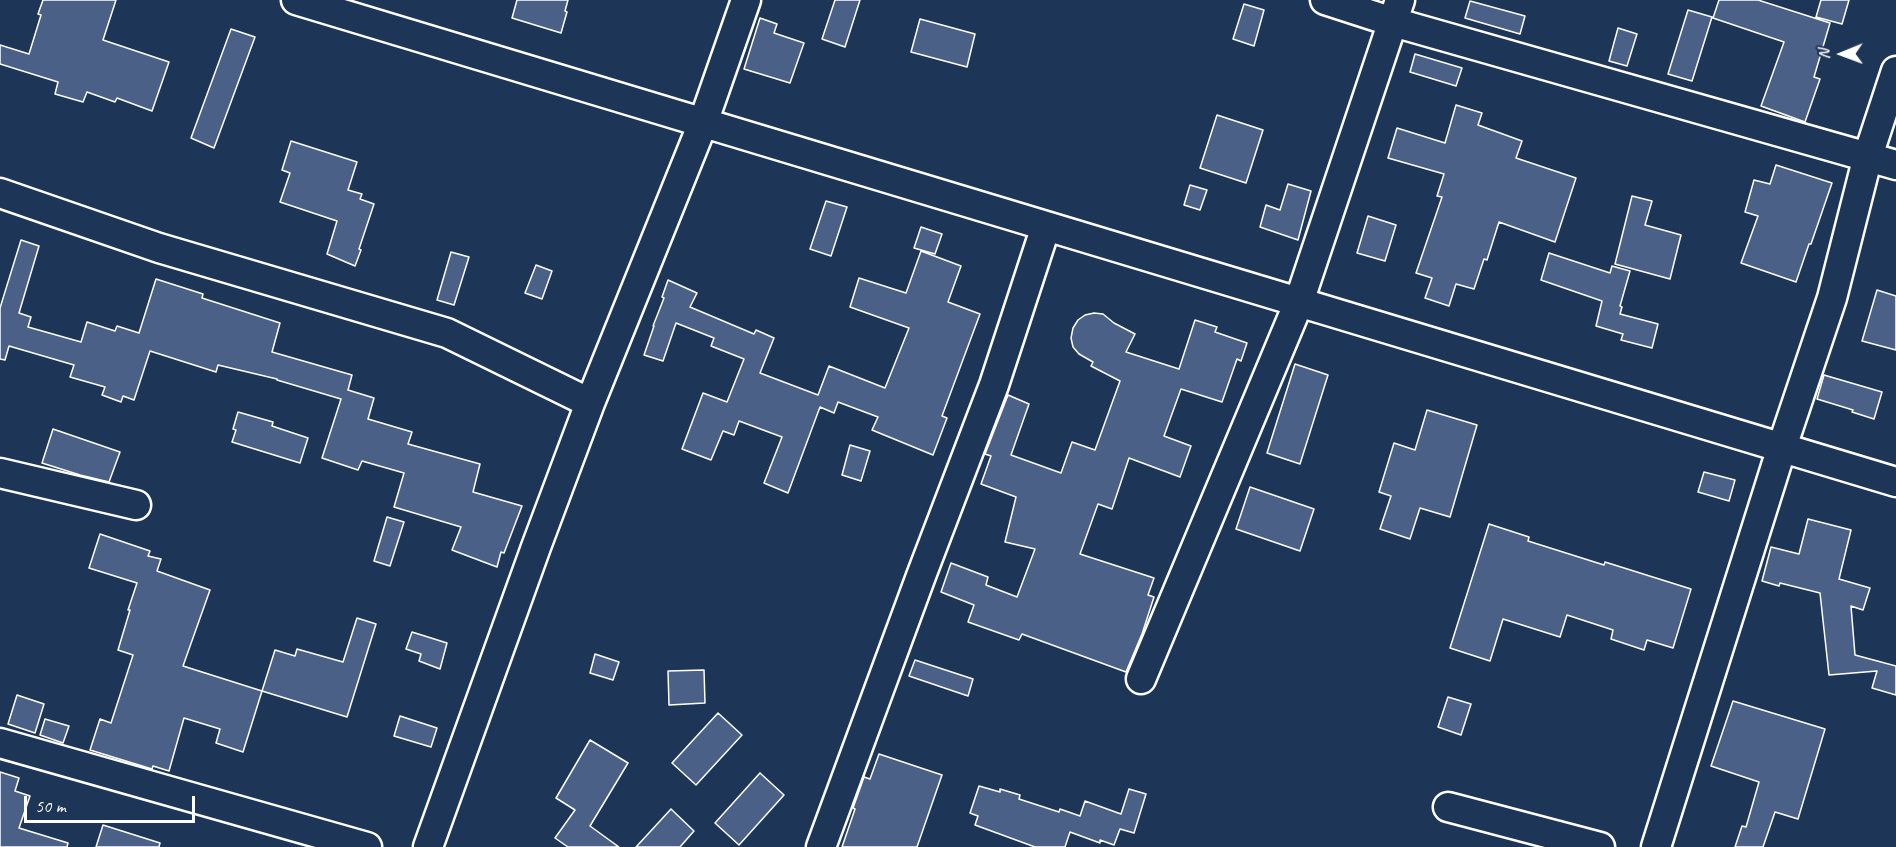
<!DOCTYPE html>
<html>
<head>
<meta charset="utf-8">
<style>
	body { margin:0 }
	#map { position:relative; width:1896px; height:847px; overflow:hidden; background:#1d3557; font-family:Caveat,sans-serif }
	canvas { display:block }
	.north { position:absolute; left:1812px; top:24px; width:60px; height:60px; -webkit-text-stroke:4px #1d3557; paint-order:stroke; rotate:269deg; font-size:16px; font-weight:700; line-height:24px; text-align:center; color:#fff }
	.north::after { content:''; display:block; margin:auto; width:21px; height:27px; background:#fff; clip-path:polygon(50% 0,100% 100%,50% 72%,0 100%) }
	.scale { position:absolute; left:24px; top:796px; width:171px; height:27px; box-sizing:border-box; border:3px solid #fff; border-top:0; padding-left:8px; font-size:18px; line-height:21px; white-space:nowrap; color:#fff; -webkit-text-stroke:4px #1d3557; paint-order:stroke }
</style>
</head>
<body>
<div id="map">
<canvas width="1896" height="847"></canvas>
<div class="north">N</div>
<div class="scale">50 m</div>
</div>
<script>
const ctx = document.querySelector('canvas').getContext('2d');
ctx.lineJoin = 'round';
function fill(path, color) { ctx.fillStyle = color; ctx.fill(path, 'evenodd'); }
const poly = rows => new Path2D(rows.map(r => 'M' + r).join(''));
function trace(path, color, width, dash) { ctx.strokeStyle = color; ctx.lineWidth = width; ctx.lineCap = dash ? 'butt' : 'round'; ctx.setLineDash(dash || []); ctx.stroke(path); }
const building = poly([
	[43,0,116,0,103,40,169,62,152,111,117,98,115,102,87,92,83,102,55,94,58,82,0,64,0,45,29,54,41,15,38,14,43,0],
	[517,0,568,0,565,11,567,12,561,33,512,18,517,0],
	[835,0,860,0,845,47,822,39,835,0],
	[1719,0,1758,0,1830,23,1814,77,1820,79,1805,122,1761,106,1784,42,1713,18,1719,0],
	[1821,0,1849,0,1842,24,1816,17,1821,0],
	[1470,1,1525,16,1520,34,1465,18,1470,1],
	[1244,4,1264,10,1254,46,1233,39,1244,4],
	[1688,10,1712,17,1692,81,1668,74,1688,10],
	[760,18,777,24,774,33,804,43,790,83,744,69,760,18],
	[920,19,975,34,967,67,911,52,920,19],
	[1618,28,1637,34,1627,66,1609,61,1618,28],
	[231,29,255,37,214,148,191,138,231,29],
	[1415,54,1462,68,1456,86,1410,72,1415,54],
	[1456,105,1482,113,1478,125,1522,141,1516,158,1576,178,1555,242,1499,222,1487,260,1484,259,1474,289,1456,284,1449,306,1425,298,1432,278,1416,273,1442,197,1437,196,1444,174,1388,158,1397,128,1445,143,1456,105],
	[1217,115,1263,130,1246,183,1200,168,1217,115],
	[291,141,357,162,348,190,362,194,360,199,374,204,359,249,361,250,355,266,327,254,337,221,280,202,290,173,282,170,291,141],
	[1776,165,1832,183,1811,244,1809,244,1796,282,1741,263,1758,216,1745,212,1754,180,1770,184,1776,165],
	[1288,184,1311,191,1298,240,1260,227,1266,205,1280,210,1288,184],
	[1190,185,1207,190,1200,210,1184,205,1190,185],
	[1632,196,1652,201,1645,225,1681,235,1670,279,1615,264,1632,196],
	[826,201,847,207,831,256,810,249,826,201],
	[1368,216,1396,225,1385,261,1357,253,1368,216],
	[921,227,942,234,935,254,914,248,921,227],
	[21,240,39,246,19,313,31,317,28,327,81,342,87,322,115,331,117,326,139,333,156,279,203,294,202,298,280,323,272,352,352,375,348,390,374,398,368,419,412,432,408,444,480,464,473,492,522,506,504,553,501,552,497,567,452,550,461,527,394,507,404,473,362,461,358,470,322,458,341,399,277,380,277,379,218,365,216,372,150,351,134,400,123,396,121,402,102,395,105,387,70,377,74,365,9,346,5,360,0,359,0,308,21,240],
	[921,251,961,266,948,302,980,314,942,416,947,418,933,455,872,430,878,417,838,402,834,413,820,407,788,493,764,483,782,437,739,421,734,435,723,431,711,460,682,449,703,393,727,402,744,359,711,346,714,338,676,323,663,361,644,355,654,326,653,326,664,298,662,297,668,280,697,293,690,307,754,334,756,330,774,338,760,373,818,395,829,366,885,388,909,328,850,307,859,278,906,293,921,251],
	[451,252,469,257,454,305,437,300,451,252],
	[1549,253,1610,273,1612,266,1630,271,1620,306,1622,307,1620,314,1658,324,1652,348,1621,340,1623,334,1596,326,1602,301,1541,280,1549,253],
	[536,265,552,271,542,299,525,293,536,265],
	[1877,290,1896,296,1896,350,1862,341,1877,290],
	[1094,313,1103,314,1114,323,1135,334,1126,352,1179,369,1195,320,1217,327,1215,332,1247,343,1241,361,1237,359,1222,402,1181,389,1164,436,1191,446,1180,477,1129,458,1112,509,1098,504,1080,554,1154,578,1148,595,1154,597,1142,634,1126,672,1022,634,1019,640,968,622,974,605,941,592,951,563,988,577,986,585,1017,597,1035,549,1005,542,1016,497,981,484,991,456,985,454,1008,395,1029,404,1011,455,1061,473,1072,442,1095,450,1120,381,1091,366,1093,362,1079,354,1073,347,1071,338,1073,328,1078,320,1085,315,1094,313],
	[1295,364,1328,375,1300,464,1267,453,1295,364],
	[1824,375,1882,392,1874,419,1852,412,1853,410,1817,399,1824,375],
	[1427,410,1477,425,1450,517,1420,508,1410,539,1380,529,1391,496,1379,492,1394,443,1415,450,1427,410],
	[238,412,273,422,272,426,308,438,300,463,232,442,236,430,233,429,238,412],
	[53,429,120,452,109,482,80,475,42,463,53,429],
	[850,445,870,451,861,481,842,475,850,445],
	[1704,472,1735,480,1729,501,1698,492,1704,472],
	[1250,487,1314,509,1300,551,1236,529,1250,487],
	[387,517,404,522,390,566,374,561,387,517],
	[1808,519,1851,530,1839,579,1870,588,1863,610,1851,606,1855,655,1896,666,1896,695,1872,688,1877,671,1829,675,1820,593,1780,583,1779,586,1762,581,1771,547,1799,554,1808,519],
	[1489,524,1529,537,1528,541,1604,565,1605,562,1691,589,1673,648,1647,640,1644,650,1611,639,1613,630,1567,615,1560,637,1503,619,1490,661,1450,648,1489,524],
	[100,534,150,551,148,556,161,559,157,571,210,590,183,666,262,691,243,752,216,743,220,729,184,718,169,771,153,766,152,769,90,750,100,719,111,723,133,655,118,650,130,610,128,610,137,583,89,568,100,534],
	[357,618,376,624,347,717,262,691,275,650,295,656,297,649,343,662,357,618],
	[412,632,447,643,440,669,419,661,421,654,406,649,412,632],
	[595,654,619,662,613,680,590,673,595,654],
	[915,660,973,679,968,696,909,676,915,660],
	[704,670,705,703,669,705,668,671,704,670],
	[17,695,44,704,35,733,8,724,17,695],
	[1448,697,1471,704,1461,735,1438,727,1448,697],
	[1733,701,1825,729,1798,819,1775,812,1763,847,1735,847,1742,826,1746,827,1759,782,1711,766,1733,701],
	[718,713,742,735,696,785,672,763,718,713],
	[400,716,437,728,431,747,394,736,400,716],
	[45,719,69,726,63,743,40,735,45,719],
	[590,740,628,763,590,826,619,847,568,847,555,838,575,810,556,798,590,740],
	[879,754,942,775,917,847,842,847,855,809,853,808,864,777,870,779,879,754],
	[0,772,19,778,15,791,30,796,19,828,68,843,67,847,0,847,0,772],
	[760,773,784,795,739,845,715,823,760,773],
	[979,786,1000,792,1000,789,1020,795,1019,799,1059,812,1060,809,1080,816,1085,801,1121,814,1129,789,1146,794,1134,833,1120,829,1114,845,1100,840,1100,843,1070,832,1065,847,1035,847,975,825,978,816,970,813,979,786],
	[671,809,694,831,680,847,636,847,671,809],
	[103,825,160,843,159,847,96,847,103,825]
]);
fill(building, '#4b6087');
trace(building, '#fff', 1.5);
const minor = poly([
	[296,0,1896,482],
	[1325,0,1393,22,1896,165],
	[0,193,159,248,447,333,590,403],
	[0,473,136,505],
	[1141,679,1299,302,1400,0],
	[0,743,367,847],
	[1448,807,1600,847],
	[428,847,536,547,590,403,703,123,746,0],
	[821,847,921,576,994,385,1046,226],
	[1656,847,1782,447,1832,298,1868,156,1896,71]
]);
trace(minor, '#fff', 33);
trace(minor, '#1d3557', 28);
</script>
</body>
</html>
